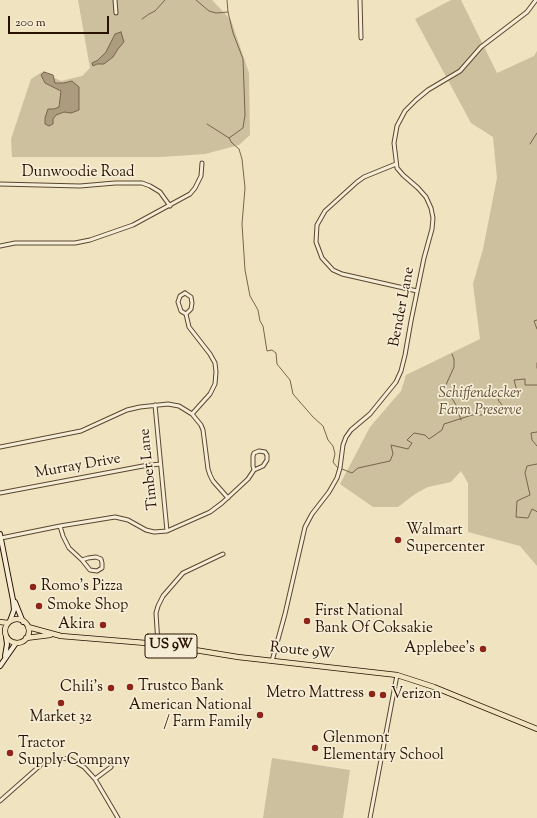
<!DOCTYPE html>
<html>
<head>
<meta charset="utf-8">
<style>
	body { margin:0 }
	#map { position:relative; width:537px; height:818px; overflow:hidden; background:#efe4bf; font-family:"Sorts Mill Goudy",serif }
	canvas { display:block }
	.scale { position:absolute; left:8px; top:16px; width:101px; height:18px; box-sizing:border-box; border:2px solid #291100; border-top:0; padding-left:5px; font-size:12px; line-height:14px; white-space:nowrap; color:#291100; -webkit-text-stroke:3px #f5edd5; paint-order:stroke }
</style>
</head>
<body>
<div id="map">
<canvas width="537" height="818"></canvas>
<div class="scale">200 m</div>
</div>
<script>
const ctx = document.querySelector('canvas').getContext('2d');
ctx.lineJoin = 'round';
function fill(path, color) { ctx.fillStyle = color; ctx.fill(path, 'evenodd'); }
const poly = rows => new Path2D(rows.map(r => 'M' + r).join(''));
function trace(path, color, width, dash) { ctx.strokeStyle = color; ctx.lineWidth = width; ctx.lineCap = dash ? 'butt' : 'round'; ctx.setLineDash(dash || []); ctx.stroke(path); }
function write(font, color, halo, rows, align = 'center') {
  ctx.font = font + ' "Sorts Mill Goudy",serif'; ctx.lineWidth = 3.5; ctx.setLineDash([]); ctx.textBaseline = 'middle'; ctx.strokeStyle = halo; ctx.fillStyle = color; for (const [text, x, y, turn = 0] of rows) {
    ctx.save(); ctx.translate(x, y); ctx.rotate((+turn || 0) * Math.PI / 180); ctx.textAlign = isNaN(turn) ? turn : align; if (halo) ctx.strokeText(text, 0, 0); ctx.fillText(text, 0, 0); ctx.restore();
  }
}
fill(poly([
	[78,0,212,0,231,20,249,73,250,135,239,145,205,154,162,157,12,157,11,139,31,79,42,72,61,81,82,76,90,68],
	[451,0,461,0,497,73,534,56,537,51,537,566,520,546,468,532,468,483,461,471,451,482,428,487,415,494,398,507,373,507,340,484,370,427,401,391,406,375,480,339,473,284,483,249,497,178,493,137,471,123,415,19],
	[272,758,350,770,343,818,263,818]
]), '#cdc09f');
const water = poly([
	[121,32,124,42,118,49,113,57,104,64,97,64,93,66,92,63,98,60,106,52,115,34,121,32],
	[44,72,53,75,55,83,64,83,72,81,79,87,79,110,71,113,64,112,56,115,53,119,53,124,49,126,45,124,45,118,48,109,54,109,59,107,61,91,45,83,41,75,44,72]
]);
fill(water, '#ac9c7e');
trace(water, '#78644c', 1);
trace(poly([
	[196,0,209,11,216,13,228,12],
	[227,0,228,12,233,33,243,59,245,115,243,128,229,138,232,143,239,149,242,159,245,188,242,224,245,270,250,296,258,310,260,321,263,326,267,351,272,350,276,353,277,364,290,380,293,394,313,417,323,426,328,440,333,446,335,454,333,462,337,467,338,468],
	[142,19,149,14,155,11,165,0],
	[207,124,229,138],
	[530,144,537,133],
	[537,320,534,321,537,329],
	[452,354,454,359,454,367,445,387,456,405,461,420],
	[537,363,537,368],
	[537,432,531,433,532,440,537,446],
	[537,464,527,466,525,473,530,495,517,501,516,517,528,518,532,509,536,511,537,512],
	[342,469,352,473,358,468,390,461,393,454,391,445,408,449,412,443,407,440,414,433,425,435,429,439,442,430,444,424,472,415,482,415,502,409,502,405,498,400,505,393,517,391,514,380,525,379,525,385,537,385]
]), '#78644c', 1);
const minor = poly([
	[115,0,116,13],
	[360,0,361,38],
	[396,164,364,177,357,182,325,211,317,225,316,242,322,258,333,270,342,274,417,291],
	[0,184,80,186,115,183,142,183,150,186,160,192,170,206],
	[0,246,15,243,75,243,90,240,133,225,190,194,195,188,201,176,202,163],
	[185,293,191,297,192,303,191,309,186,314,181,311,178,302,180,296,185,293],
	[186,314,189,327,210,354,215,363,216,372,215,384,210,394,192,414],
	[155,405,167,531],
	[0,447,81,431,127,410,140,407,168,404,179,406,192,414,201,425,203,430,208,469,210,475,213,481,228,498],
	[259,451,265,452,267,455,267,460,263,466,254,470,253,466,253,456,254,453,259,451],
	[0,493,143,466,160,464],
	[60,526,63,536,69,548,82,560],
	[1,538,60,526,115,517,128,520,146,530,154,532,167,531,210,512,222,503,234,492,248,479,254,470],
	[96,557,101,559,102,563,102,568,97,571,90,570,82,560,88,558,96,557],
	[158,644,156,613,158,606,163,596,183,573,223,554],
	[272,661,285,614,305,527,312,514,329,492,337,478,340,468,343,445,346,437,351,430,370,414,396,382,401,371,405,355,411,321,424,258,432,229,433,218,431,208,426,197,418,188,403,175,397,168,394,143,397,126,405,111,416,100,428,90,460,71,481,47,527,12,536,0],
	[95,779,111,767],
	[0,801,43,763,50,760,58,758,70,759,84,767,95,779,118,818],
	[370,818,397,675]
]);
const secondary = poly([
	[0,534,13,600,14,610,10,621],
	[15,602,23,622],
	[5,656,7,644,6,637],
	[0,666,16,643]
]);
const primary = poly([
	'5 631a12 12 0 1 1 24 0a12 12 0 1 1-24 0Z',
	[0,622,8,623],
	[28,627,61,636,158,644,238,657,397,675,434,687,537,729],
	[26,638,50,635]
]);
trace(minor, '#5a4630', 5);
trace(secondary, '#291100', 6);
trace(primary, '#291100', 6);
trace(minor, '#f5edd5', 3);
trace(secondary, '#f5edd5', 4);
trace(primary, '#efe4bf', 4.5);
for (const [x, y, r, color] of [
	[398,540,4,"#8f2418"],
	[33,587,4,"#8f2418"],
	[39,606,4,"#8f2418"],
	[307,621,4,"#8f2418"],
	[103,625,4,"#8f2418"],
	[483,649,4,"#8f2418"],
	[130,687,4,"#8f2418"],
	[111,688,4,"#8f2418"],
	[372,694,4,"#8f2418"],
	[383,695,4,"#8f2418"],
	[61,703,4,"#8f2418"],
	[260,715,4,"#8f2418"],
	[315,748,4,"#8f2418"],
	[10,753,4,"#8f2418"]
]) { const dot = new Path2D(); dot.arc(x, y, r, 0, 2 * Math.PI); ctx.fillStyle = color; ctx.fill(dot); trace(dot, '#f5edd5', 1.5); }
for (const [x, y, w] of [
	[171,646,52]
]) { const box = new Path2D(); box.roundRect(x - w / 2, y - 12, w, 24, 3); ctx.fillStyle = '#f5edd5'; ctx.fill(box); trace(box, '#291100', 1); }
write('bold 14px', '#291100', null, [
	["US 9W",171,646]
]);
write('15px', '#291100', '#f5edd5', [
	["Dunwoodie Road",78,173],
	["Bender Lane",403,307,-79],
	["Murray Drive",78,467,-10],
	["Timber Lane",150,469,-96],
	["Route 9W",302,652,6]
]);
write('italic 15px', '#624e38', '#f5edd5', [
	["Schiffendecker",480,394],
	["Farm Preserve",480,411]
]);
write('15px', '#291100', '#f5edd5', [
	["Walmart",406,531],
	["Supercenter",406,548],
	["Romo's Pizza",41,587],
	["Smoke Shop",47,606],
	["First National",315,612],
	["Bank Of Coksakie",315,629],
	["Akira",95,625,"right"],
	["Applebee's",475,649,"right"],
	["Trustco Bank",138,687],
	["Chili's",103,688,"right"],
	["Metro Mattress",364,694,"right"],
	["Verizon",391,695],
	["American National",252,706,"right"],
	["/ Farm Family",252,723,"right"],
	["Market 32",61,718,"center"],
	["Glenmont",323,739],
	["Elementary School",323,756],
	["Tractor",18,744],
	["Supply Company",18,761]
], 'left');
</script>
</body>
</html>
